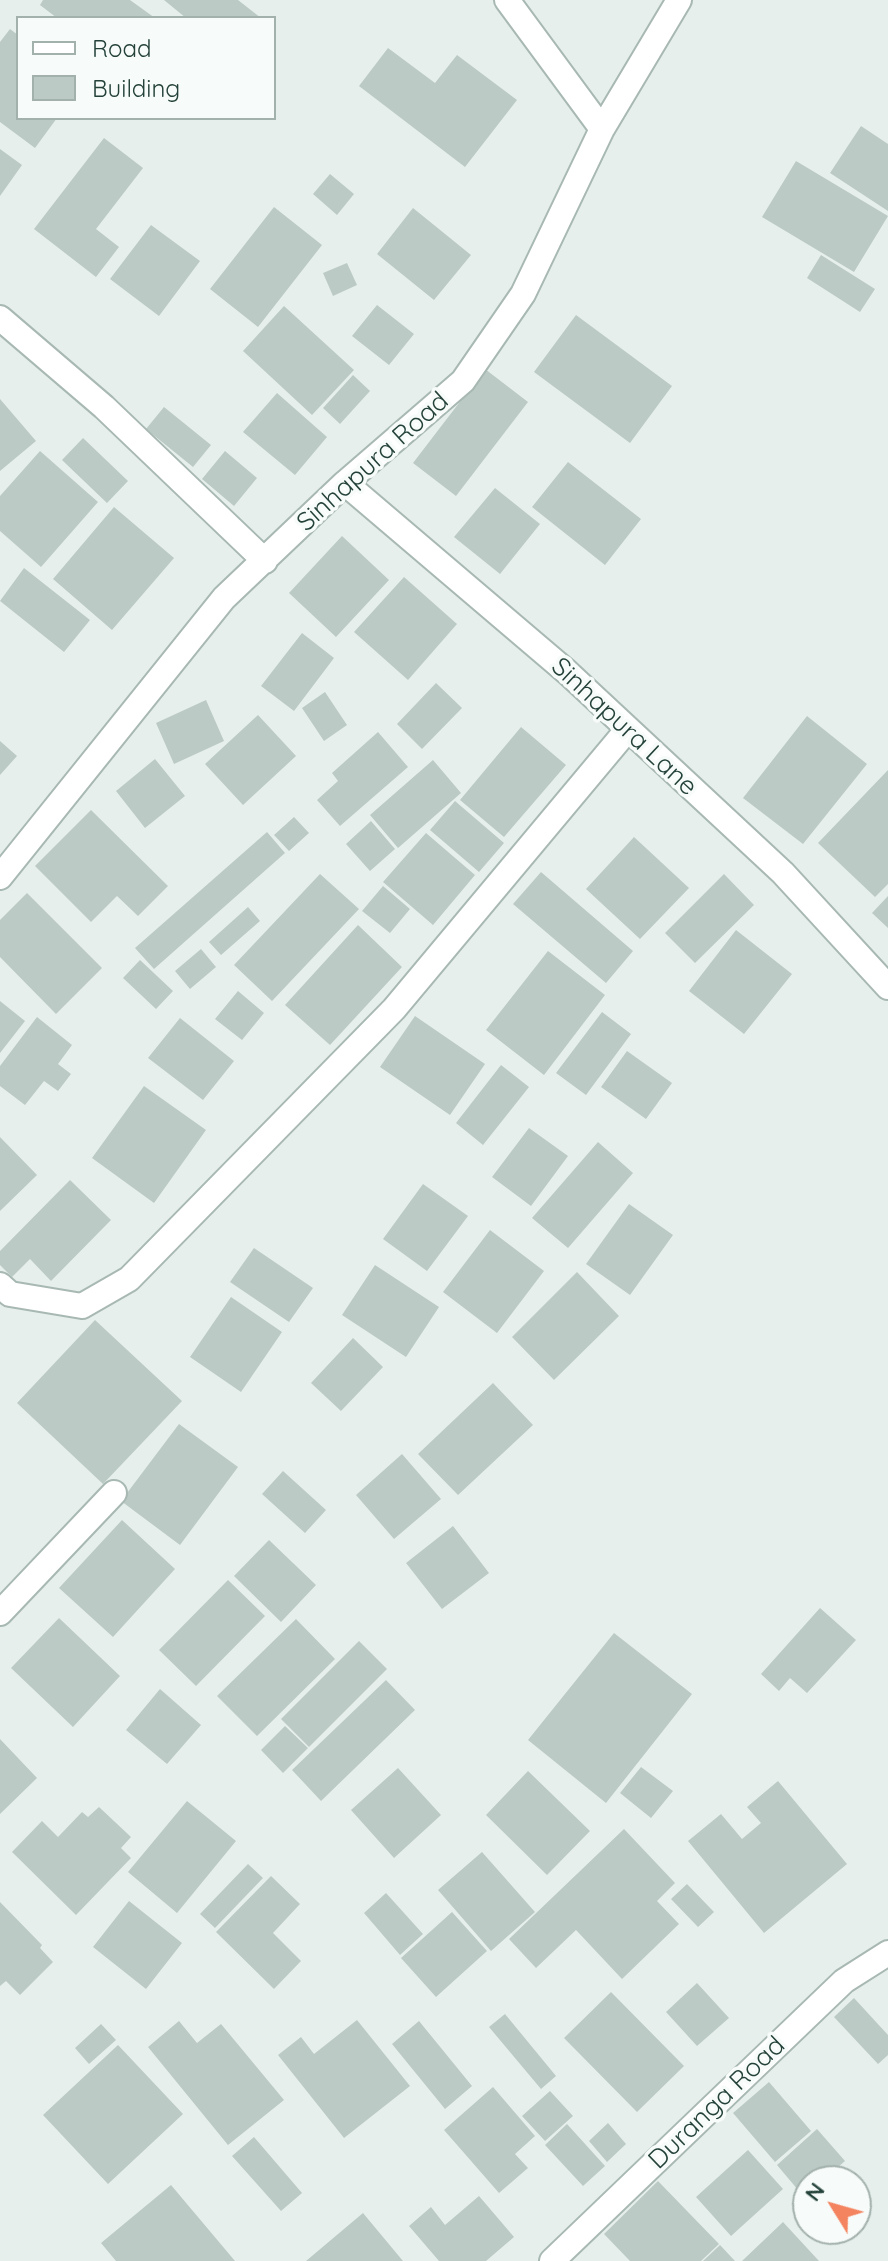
<!DOCTYPE html>
<html>
<head>
<meta charset="utf-8">
<style>
	body { margin:0 }
	#map { position:relative; width:888px; height:2261px; overflow:hidden; background:#e6efeb; font-family:Quicksand,sans-serif }
	canvas { display:block }
	.legend { position:absolute; left:16px; top:16px; width:260px; height:104px; box-sizing:border-box; background:#f7fbf9; border:2px solid #a3b1ad; margin:0; padding:10px 14px; list-style:none; font-size:24px; color:#24423a }
	.legend li { display:flex; align-items:center; gap:16px; height:40px }
	.legend b { width:40px; border:2px solid #a3b1ad }
	.north { position:absolute; left:792px; top:2165px; width:80px; height:80px; box-sizing:border-box; background:#f7fbf9; border:2px solid #a3b1ad; border-radius:50%; rotate:307deg; font-size:22px; font-weight:700; line-height:32px; text-align:center; color:#24423a }
	.north::after { content:''; display:block; margin:auto; width:28px; height:36px; background:#f4845f; clip-path:polygon(50% 0,100% 100%,50% 72%,0 100%) }
</style>
</head>
<body>
<div id="map">
<canvas width="888" height="2261"></canvas>
<ul class="legend">
<li><b style="height:10px;background:#fff"></b>Road</li>
<li><b style="height:22px;background:#bbcac4"></b>Building</li>
</ul>
<div class="north">N</div>
</div>
<script>
const ctx = document.querySelector('canvas').getContext('2d');
ctx.lineJoin = 'round';
function fill(path, color) { ctx.fillStyle = color; ctx.fill(path, 'evenodd'); }
const poly = rows => new Path2D(rows.map(r => 'M' + r).join(''));
function trace(path, color, width, dash) { ctx.strokeStyle = color; ctx.lineWidth = width; ctx.lineCap = dash ? 'butt' : 'round'; ctx.setLineDash(dash || []); ctx.stroke(path); }
function write(font, color, halo, rows, align = 'center') {
  ctx.font = font + ' Quicksand,sans-serif'; ctx.lineWidth = 7; ctx.setLineDash([]); ctx.textBaseline = 'middle'; ctx.strokeStyle = halo; ctx.fillStyle = color; for (const [text, x, y, turn = 0] of rows) {
    ctx.save(); ctx.translate(x, y); ctx.rotate((+turn || 0) * Math.PI / 180); ctx.textAlign = isNaN(turn) ? turn : align; if (halo) ctx.strokeText(text, 0, 0); ctx.fillText(text, 0, 0); ctx.restore();
  }
}
fill(poly([
	[43,0,130,0,155,18,57,18,40,5],
	[164,0,238,0,261,18,186,18],
	[10,29,18,35,18,118,57,118,35,148,0,122,0,42],
	[388,48,435,83,457,55,517,100,465,167,359,86],
	[861,126,888,144,888,211,830,173],
	[104,138,143,168,96,229,119,247,96,277,34,229],
	[0,149,22,165,0,196],
	[796,161,888,216,854,272,762,217],
	[330,174,354,194,337,215,313,194],
	[274,207,322,245,258,327,210,289],
	[413,208,471,255,434,300,377,254],
	[151,225,200,261,159,316,110,279],
	[821,255,875,289,860,312,807,278],
	[347,263,357,285,333,296,323,273],
	[377,305,414,334,389,365,352,336],
	[284,306,354,370,312,415,243,351],
	[576,315,672,386,630,443,534,372],
	[485,369,528,402,456,496,413,463],
	[353,375,370,391,340,424,323,408],
	[277,393,327,437,295,475,243,432],
	[0,399,36,441,0,471],
	[164,407,211,445,193,467,146,429],
	[83,438,128,481,107,503,62,460],
	[40,451,98,502,41,567,0,531,0,496],
	[225,451,257,478,234,506,202,479],
	[568,462,641,519,605,565,532,507],
	[495,488,540,524,500,574,454,537],
	[114,507,174,558,112,630,53,579],
	[342,536,389,580,336,637,289,593],
	[24,568,90,620,64,652,0,601],
	[404,577,457,624,408,680,354,632],
	[302,633,334,658,294,711,261,686],
	[436,683,462,708,422,749,397,724],
	[325,692,347,725,324,741,302,708],
	[206,700,224,741,174,764,156,723],
	[258,715,296,756,243,805,205,764],
	[807,716,867,764,803,844,743,798],
	[521,727,566,765,504,837,460,800],
	[378,732,408,767,340,826,317,800,338,781,332,773],
	[0,741,17,756,0,775],
	[155,759,185,796,145,828,116,791],
	[433,760,461,793,398,848,370,815],
	[888,770,888,884,875,897,818,843],
	[455,801,504,843,479,872,430,830],
	[91,810,168,886,138,916,117,896,91,922,35,866],
	[294,817,309,833,289,851,274,835],
	[371,821,395,849,370,871,346,844],
	[267,832,285,853,154,969,135,948],
	[426,833,475,875,433,925,383,882],
	[634,837,689,888,640,939,586,889],
	[541,872,633,951,606,983,513,904],
	[320,874,359,909,272,1001,234,965],
	[724,874,754,905,695,963,665,933],
	[383,886,410,909,390,933,362,911],
	[27,893,102,968,56,1014,0,957,0,920],
	[888,896,888,928,872,913],
	[248,907,260,921,221,955,209,942],
	[358,925,402,967,330,1045,285,1005],
	[736,930,792,974,744,1034,689,991],
	[201,949,216,967,190,989,175,971],
	[548,951,605,995,544,1075,486,1030],
	[140,960,173,991,156,1009,123,978],
	[238,991,264,1013,242,1040,215,1019],
	[0,1001,25,1021,0,1053],
	[602,1012,631,1034,586,1095,556,1073],
	[415,1016,485,1064,450,1115,380,1067],
	[37,1017,72,1045,58,1064,71,1074,58,1091,44,1081,25,1105,0,1086,0,1066],
	[180,1018,234,1061,203,1100,148,1058],
	[627,1051,672,1083,646,1119,601,1087],
	[501,1065,529,1087,483,1145,456,1123],
	[144,1086,206,1130,154,1203,92,1158],
	[529,1128,568,1156,531,1206,492,1177],
	[0,1137,37,1175,0,1211],
	[598,1142,633,1173,568,1248,532,1218],
	[70,1180,111,1220,51,1281,30,1259,12,1277,0,1265,0,1251],
	[423,1184,468,1216,427,1271,383,1239],
	[629,1204,673,1235,630,1295,586,1264],
	[490,1230,544,1271,497,1333,443,1292],
	[254,1248,313,1288,289,1322,230,1282],
	[375,1265,439,1307,406,1357,342,1315],
	[577,1272,619,1316,554,1380,512,1337],
	[231,1297,282,1332,241,1392,190,1357],
	[95,1320,182,1401,103,1484,17,1403],
	[353,1338,383,1367,341,1411,311,1383],
	[493,1383,533,1425,458,1495,418,1454],
	[179,1424,238,1467,180,1545,121,1501],
	[402,1454,441,1499,394,1539,356,1495],
	[283,1471,326,1510,305,1533,262,1494],
	[122,1520,175,1569,113,1637,59,1588],
	[453,1526,489,1573,442,1609,406,1563],
	[269,1540,316,1585,281,1622,234,1576],
	[228,1580,265,1616,196,1686,159,1650],
	[820,1608,856,1640,807,1693,790,1678,779,1691,761,1674],
	[59,1618,120,1676,73,1727,11,1668],
	[296,1619,335,1659,257,1736,217,1696],
	[614,1633,692,1694,606,1803,528,1740],
	[359,1641,387,1669,309,1747,281,1719],
	[386,1680,415,1710,321,1801,292,1770],
	[160,1689,201,1725,167,1764,126,1730],
	[285,1726,308,1748,283,1773,261,1750],
	[0,1739,37,1778,0,1814],
	[641,1767,673,1791,651,1818,620,1793],
	[398,1768,441,1815,394,1858,351,1810],
	[528,1771,590,1831,547,1875,486,1815],
	[778,1781,847,1864,764,1933,688,1841,721,1814,742,1839,761,1823,747,1807],
	[187,1801,236,1841,177,1913,128,1872],
	[99,1807,131,1837,121,1848,131,1858,76,1915,12,1852,42,1821,58,1837,82,1812,88,1817],
	[624,1829,675,1883,657,1901,679,1924,622,1979,576,1930,536,1968,509,1939],
	[482,1852,535,1912,491,1951,438,1890],
	[248,1864,263,1878,215,1928,200,1914],
	[271,1876,300,1904,273,1933,301,1961,274,1989,216,1932],
	[687,1884,714,1912,698,1927,671,1899],
	[386,1893,423,1934,400,1955,364,1913],
	[129,1901,182,1943,146,1989,93,1947],
	[0,1902,42,1945,40,1948,53,1962,20,1995,6,1981,0,1986],
	[452,1912,487,1951,436,1997,401,1958],
	[697,1983,729,2018,697,2046,666,2012],
	[611,1992,684,2066,637,2112,564,2038],
	[854,1998,888,2035,888,2055,878,2064,834,2017],
	[505,2014,556,2076,541,2089,489,2027],
	[357,2020,410,2086,344,2138,278,2055,301,2037,314,2054],
	[179,2021,197,2043,221,2024,284,2100,228,2145,148,2047],
	[419,2021,472,2086,445,2109,392,2044],
	[101,2024,116,2040,89,2064,75,2048],
	[118,2045,183,2114,108,2184,43,2115],
	[769,2082,811,2131,775,2162,733,2113],
	[493,2087,535,2136,515,2154,528,2168,499,2193,444,2130],
	[550,2091,573,2116,545,2141,522,2116],
	[608,2123,626,2144,607,2162,589,2141],
	[567,2124,605,2166,583,2186,545,2145],
	[817,2129,845,2161,822,2181,808,2181,808,2194,804,2197,777,2165],
	[254,2137,302,2193,281,2211,232,2156],
	[748,2150,783,2189,731,2236,696,2197],
	[658,2181,719,2244,701,2261,630,2261,604,2234],
	[171,2185,235,2261,116,2261,101,2243],
	[479,2196,514,2237,486,2261,439,2261,409,2226,431,2207,445,2225],
	[363,2213,403,2261,306,2261],
	[783,2222,819,2261,742,2261],
	[720,2245,735,2261,703,2261]
]), '#bbcac4');
const minor = poly([
	[507,0,602,129],
	[0,318,104,407,265,561],
	[345,483,567,672,783,873,888,987],
	[0,877,224,598,345,483,463,381,523,294,602,129,679,0],
	[0,1285,10,1294,82,1306,129,1279,394,1009,628,729],
	[0,1613,114,1493],
	[552,2261,844,1981,888,1953]
]);
trace(minor, '#a8b8b2', 28);
trace(minor, '#fff', 24);
write('26px', '#24423a', '#f7fbf9', [
	["Sinhapura Road",373,462,-42],
	["Sinhapura Lane",624,727,43],
	["Duranga Road",717,2103,-44]
]);
</script>
</body>
</html>
